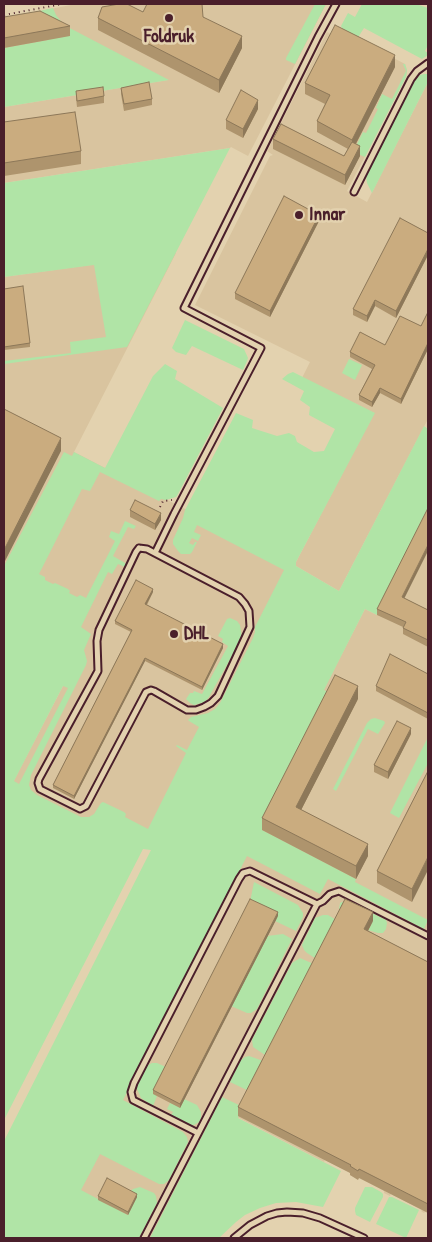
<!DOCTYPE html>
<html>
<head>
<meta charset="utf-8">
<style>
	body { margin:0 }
	#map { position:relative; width:432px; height:1242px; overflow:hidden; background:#e3d2af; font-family:"Patrick Hand",sans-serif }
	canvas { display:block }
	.frame { position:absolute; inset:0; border:5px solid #4a1f2b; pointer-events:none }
</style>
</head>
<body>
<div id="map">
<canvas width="432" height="1242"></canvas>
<div class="frame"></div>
</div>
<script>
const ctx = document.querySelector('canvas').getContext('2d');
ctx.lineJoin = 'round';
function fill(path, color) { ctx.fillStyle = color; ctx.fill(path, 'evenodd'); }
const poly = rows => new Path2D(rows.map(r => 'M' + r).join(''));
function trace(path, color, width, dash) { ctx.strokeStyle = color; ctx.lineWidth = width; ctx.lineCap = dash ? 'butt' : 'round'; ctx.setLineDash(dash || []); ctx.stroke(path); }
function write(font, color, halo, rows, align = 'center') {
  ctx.font = font + ' "Patrick Hand",sans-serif'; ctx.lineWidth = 5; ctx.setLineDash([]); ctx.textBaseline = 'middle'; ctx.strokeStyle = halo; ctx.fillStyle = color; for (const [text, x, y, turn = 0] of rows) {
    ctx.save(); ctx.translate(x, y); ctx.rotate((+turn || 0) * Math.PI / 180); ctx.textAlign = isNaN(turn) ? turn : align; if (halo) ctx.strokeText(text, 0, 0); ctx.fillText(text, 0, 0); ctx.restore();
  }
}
fill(poly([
	[76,4,326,4,248,156,231,147,230,148,4,183,4,107,168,80,4,52,4,18],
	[327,32,346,41,357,39,405,64,407,70,406,77,347,191,367,202,428,82,428,419,339,591,296,566,151,850,10,788,63,686,4,609,4,277,176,253,74,452,296,566,296,562,374,413,302,378,310,362,195,305,270,156,273,155,267,151],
	[428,514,428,1213,425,1212,424,1213,421,1211,422,1210,391,1194,390,1196,384,1193,384,1191,360,1178,358,1179,350,1175,351,1173,325,1160,324,1162,237,1117,163,1238,43,1238,365,609,377,615]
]), '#d9c49f');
fill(poly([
	[315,4,326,4,295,64,286,60,286,58],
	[362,4,416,4,428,8,428,45,425,51,428,53,428,55,422,59,364,28,357,39,343,30,341,26,348,13,355,17],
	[53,8,56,15,64,25,169,80,4,107,4,48,48,40,48,38,63,37,62,32,21,15],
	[403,64,405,64,407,70,406,77,365,157,353,152,363,132,366,133,378,109,376,108,382,94,392,99,406,71],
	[424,74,428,74,428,82,372,193,367,183,366,176,415,80,420,75],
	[230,148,127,347,4,364,4,361,71,353,70,342,106,337,94,265,4,277,4,183],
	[185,320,244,349,248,358,247,361,243,370,192,346,186,355,176,352,172,348],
	[349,359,362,365,355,380,342,373],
	[165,364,177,371,175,379,223,408,178,494,176,497,166,500,161,499,159,501,100,472,90,491,82,489,39,574,45,577,45,580,53,584,55,583,68,589,70,591,69,593,77,597,80,595,86,598,115,541,109,537,111,531,119,534,125,521,136,526,134,529,128,527,113,556,125,563,127,566,125,567,118,564,112,574,108,572,81,627,91,634,84,650,87,661,86,665,31,775,29,785,31,790,37,795,81,817,89,817,94,814,101,803,103,802,124,812,126,814,125,817,148,829,186,753,176,746,177,745,187,750,199,727,189,721,188,720,191,717,208,713,215,709,220,703,253,638,255,632,255,627,284,570,197,525,194,532,201,535,198,541,192,538,189,543,193,545,195,542,197,542,192,552,190,554,181,554,178,551,173,544,173,540,183,518,185,510,236,413,253,420,252,428,277,436,289,433,295,436,297,442,314,452,324,451,335,429,309,415,310,407,300,400,304,391,282,379,288,374,293,372,375,413,296,562,296,566,339,591,424,426,428,429,428,514,377,615,365,609,324,690,332,694,262,830,356,879,355,882,428,920,424,929,328,879,320,894,247,856,123,1100,183,1132,187,1137,188,1142,169,1180,164,1184,159,1184,100,1154,81,1190,128,1215,129,1193,133,1189,140,1187,154,1193,156,1196,157,1203,139,1238,4,1238,4,1141,151,850,143,849,4,1120,4,566,64,452,72,456,74,452,105,468,153,376],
	[63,686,68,688,19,784,14,781],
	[230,618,237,621,240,625,242,638,209,697,205,702,194,705,190,703,186,699,190,693,193,693,194,691,202,694,228,646,222,642,223,639,218,636,227,619],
	[375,718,384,721,385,723,378,734,368,729,336,791,333,789,367,723,371,719],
	[428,737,428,763,399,818,390,813],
	[254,882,298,905,303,913,303,917,296,931,275,921,277,916,250,902],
	[347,901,386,920,387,923,386,929,383,933,378,933,368,930,373,920,340,912,339,909,340,903,342,902],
	[323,915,328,915,338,921,318,960,307,953,304,950,302,945,315,918],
	[283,934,292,939,257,1009,251,1013,247,1013,231,1006,267,936],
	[300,958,316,965,268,1057,253,1047,252,1040,292,963],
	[249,1056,252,1057,266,1062,251,1092,230,1082,240,1061,245,1057],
	[152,1063,157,1063,166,1067,153,1093,157,1096,153,1106,141,1098,137,1089,137,1084,146,1066],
	[222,1097,243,1107,238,1118,341,1171,323,1207,296,1202,276,1203,260,1208,245,1215,236,1222,219,1238,150,1238],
	[184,1099,197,1105,201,1112,201,1118,199,1122,194,1125,190,1125,171,1115,173,1112,167,1109,170,1103,180,1107],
	[365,1187,372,1187,381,1192,383,1194,383,1197,370,1222,356,1215,355,1211,355,1208],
	[389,1197,392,1197,419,1210,406,1238,376,1224]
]), '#b0e4a6');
const service = poly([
	[354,192,411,79,417,71,428,63],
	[139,548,147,549,239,597,245,604,249,611,250,627,218,696,211,703,204,707,196,710,187,710,154,691,151,690,146,692,86,806,80,809,40,789,38,783,39,779,98,671,97,641,99,630,136,552,139,548],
	[155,553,174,514,261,348,184,308,318,37,336,4],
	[198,1133,133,1100,131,1092,134,1083,239,879,243,873,250,871,317,904],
	[144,1238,317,904,323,901,330,894,339,891,428,936],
	[234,1238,250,1225,267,1216,277,1213,287,1212,303,1213,320,1218,364,1238]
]);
trace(service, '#4a1f2b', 9);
trace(poly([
	[4,15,62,4],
	[160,507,163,501,172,500]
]), '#4a1f2b', 2, [1, 4]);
trace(service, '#e3d2af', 5);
fill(poly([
	[143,12,203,17,242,48,219,93,98,30,98,18],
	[4,17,70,26,70,36,4,48],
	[395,67,356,144,360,156,345,185,273,149,273,139,344,156,348,149,317,132,317,121,325,104,305,94,305,83],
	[121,88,152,99,152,105,124,111,121,94],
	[76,91,104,96,104,103,77,107,76,98],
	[258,109,243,138,226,129,226,120],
	[4,122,81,151,81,164,4,176],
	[319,221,270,317,235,299,235,293],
	[428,233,428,255,396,318,375,306,367,322,353,315,353,309],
	[4,289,30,343,30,347,4,350],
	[428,312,428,349,401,404,380,393,372,407,359,400,359,395,372,369,350,357,350,352,385,345,421,326],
	[130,510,161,520,155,530,130,517],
	[153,592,147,605,223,648,202,690,145,661,74,799,53,788,53,785,131,632,115,624,115,621],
	[404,598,428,610,428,647,403,634,403,627,377,615,377,609],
	[428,674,428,719,376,691,376,686],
	[358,699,301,810,368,856,356,879,262,830,262,818],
	[411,734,388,779,374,772,374,765],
	[428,771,412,902,377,883,377,871],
	[278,916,180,1108,153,1094,153,1090],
	[373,921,368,931,428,962,428,1213,359,1178,358,1180,350,1175,350,1173,238,1116,238,1107],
	[98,1196,137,1197,128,1215,98,1200]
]), '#ae946d');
fill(poly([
	[242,36,242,48,219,93,219,80],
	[395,55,395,67,352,151,352,140],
	[258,100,258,109,243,138,243,129],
	[360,146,360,156,345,185,345,175],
	[319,215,319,221,270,317,270,311],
	[428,249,428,255,396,318,396,311],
	[375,300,375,306,367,322,367,316],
	[428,343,428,349,401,404,401,399],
	[380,388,380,393,372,407,372,402],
	[61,438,61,451,4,563,4,550],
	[161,513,161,520,155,530,155,524],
	[428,545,428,551,402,603,402,597],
	[153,589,153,592,145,607,145,604],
	[223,644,223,648,202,690,202,687],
	[145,658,145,661,74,799,74,796],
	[358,686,358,699,296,820,296,807],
	[411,728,411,734,388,779,388,772],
	[368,844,368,856,356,879,356,866],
	[428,857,428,870,412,902,412,889],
	[278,912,278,916,180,1108,180,1104],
	[373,912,373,921,364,938,364,929],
	[137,1194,137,1197,128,1215,128,1212]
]), '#8d7859');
const building = poly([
	[119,4,127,4,143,12,147,4,202,4,203,17,242,36,219,80,98,18,102,7,119,4],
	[40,11,70,26,4,38,4,17,40,11],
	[335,25,395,55,352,140,317,121,330,95,305,83,335,25],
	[149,82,152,99,124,104,121,88,149,82],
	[103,87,104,96,77,101,76,91,103,87],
	[241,90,258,100,243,129,226,120,241,90],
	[75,112,81,151,4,163,4,122,75,112],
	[281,124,344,156,352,142,360,146,345,175,273,139,281,124],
	[284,196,319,215,270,311,235,293,284,196],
	[400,218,428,233,428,249,396,311,375,300,367,316,353,309,400,218],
	[23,286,30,343,4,347,4,289,23,286],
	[428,312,428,343,401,399,380,388,372,402,359,395,375,365,350,352,360,332,385,345,400,316,421,326,428,312],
	[4,409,61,438,4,550,4,409],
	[135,500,161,513,155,524,130,510,135,500],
	[428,508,428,545,402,597,428,610,428,640,403,628,406,622,377,609,428,508],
	[136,580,153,589,145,604,223,644,202,687,145,658,74,796,53,785,132,630,115,621,136,580],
	[390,654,428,674,428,713,376,686,390,654],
	[335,675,358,686,296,807,368,844,356,866,262,818,335,675],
	[397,721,411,728,388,772,374,765,397,721],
	[428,771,428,857,412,889,377,871,428,771],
	[250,899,278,912,180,1104,153,1090,250,899],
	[345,899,373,912,364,929,428,962,428,1204,359,1169,358,1171,350,1166,351,1165,238,1107,345,899],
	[107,1178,137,1194,128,1212,98,1196,107,1178]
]);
fill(building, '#caac7f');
trace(building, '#8d7859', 1);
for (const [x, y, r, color] of [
	[169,18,5,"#4a1f2b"],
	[299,215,5,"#4a1f2b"],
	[174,634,5,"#4a1f2b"]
]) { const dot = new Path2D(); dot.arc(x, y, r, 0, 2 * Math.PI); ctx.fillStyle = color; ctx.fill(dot); trace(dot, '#e3d2af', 2); }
write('bold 19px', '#4a1f2b', '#e3d2af', [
	["Foldruk",169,37,"center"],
	["Innar",309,215],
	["DHL",184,634]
], 'left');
</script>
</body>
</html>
